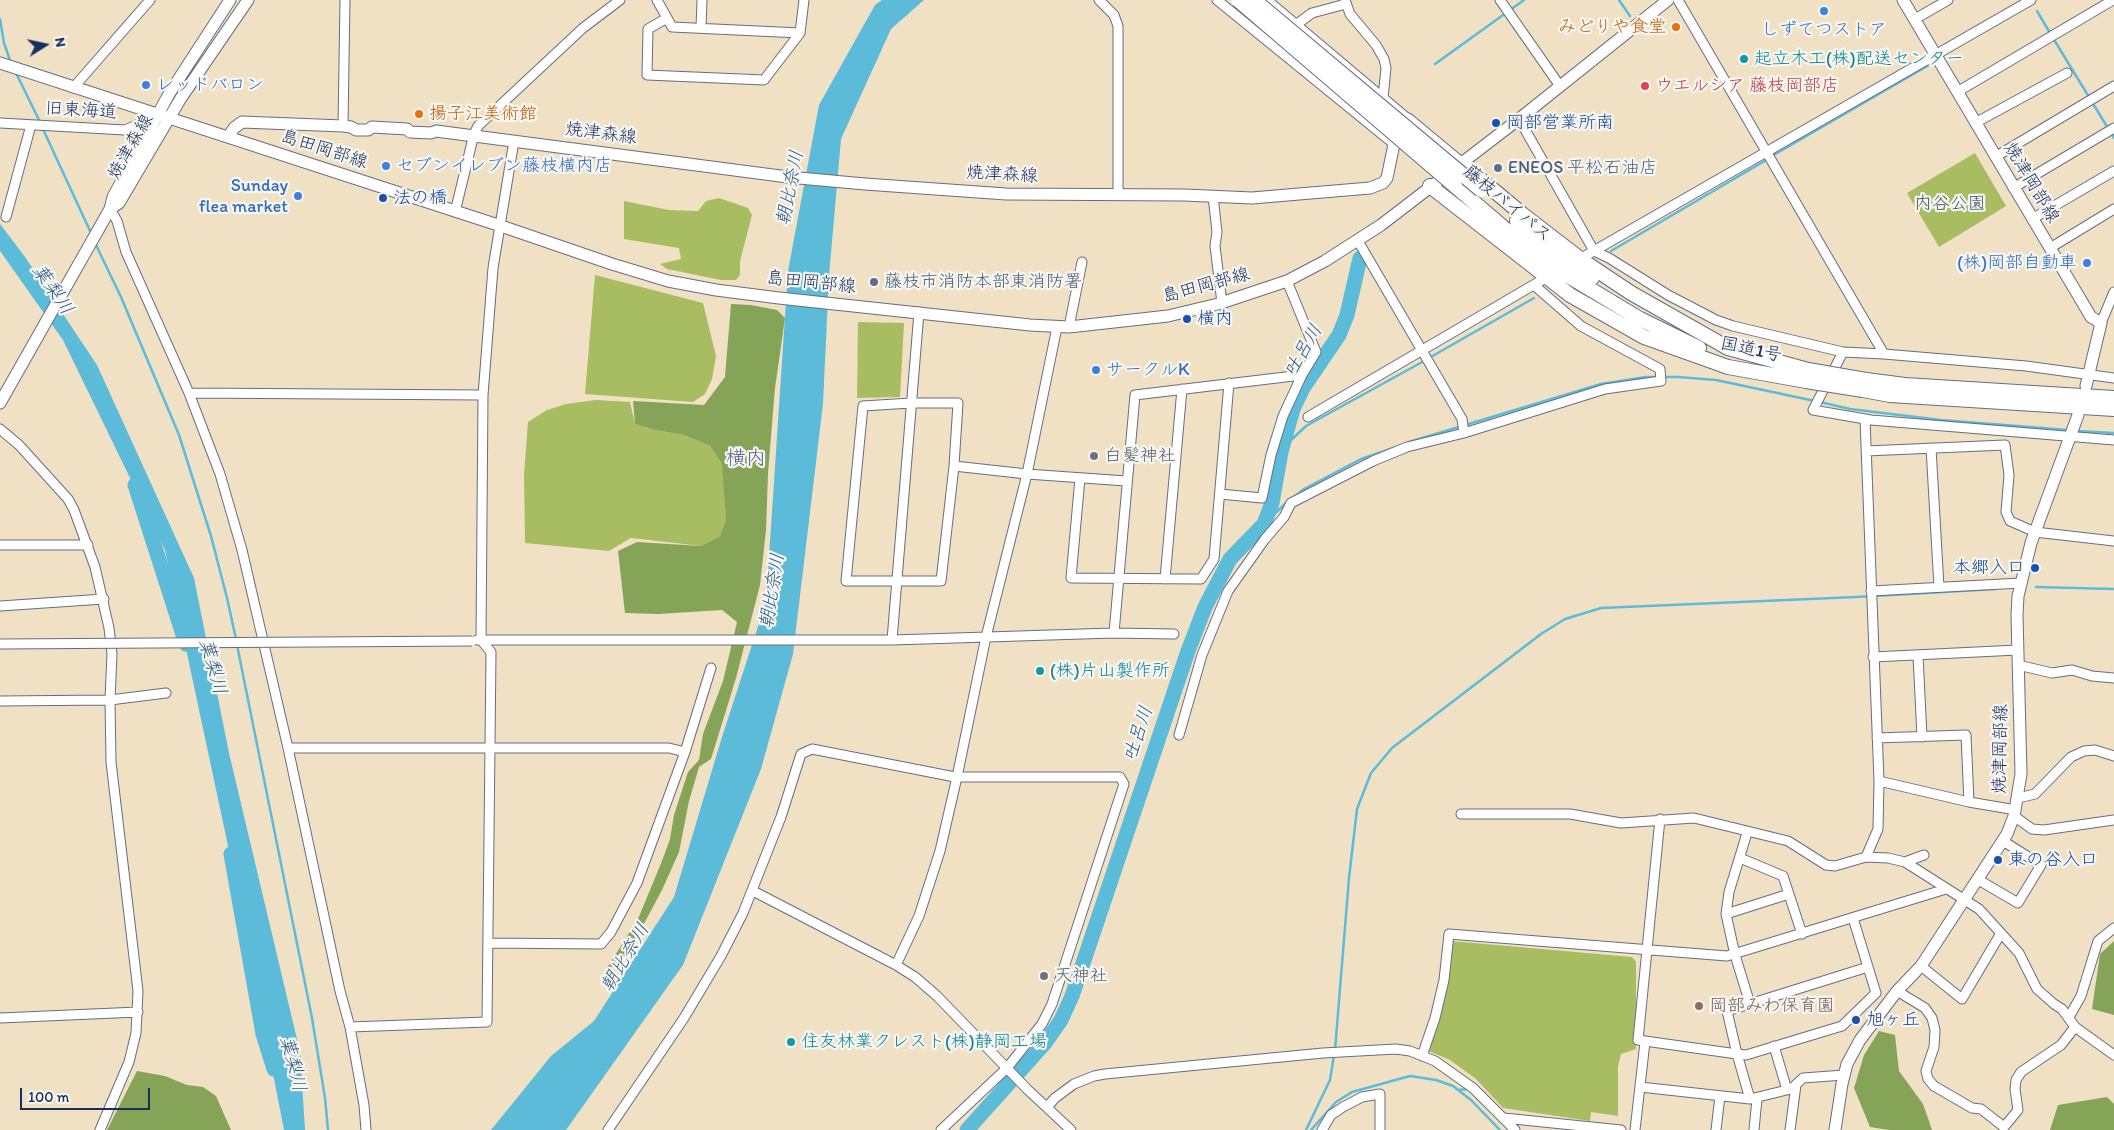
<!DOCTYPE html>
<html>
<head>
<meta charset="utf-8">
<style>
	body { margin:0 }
	#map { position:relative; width:2114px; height:1130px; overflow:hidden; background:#f0e1c5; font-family:Itim,sans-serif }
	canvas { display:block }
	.north { position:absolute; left:20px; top:20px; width:50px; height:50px; -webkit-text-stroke:4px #f6f6f2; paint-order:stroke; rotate:80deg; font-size:14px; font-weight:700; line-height:20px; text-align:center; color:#1b2f5e }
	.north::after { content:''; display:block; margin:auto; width:18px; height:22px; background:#1b2f5e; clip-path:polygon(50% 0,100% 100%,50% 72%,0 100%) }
	.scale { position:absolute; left:20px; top:1088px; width:130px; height:22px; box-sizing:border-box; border:2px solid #1b2f5e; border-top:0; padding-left:6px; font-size:15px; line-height:18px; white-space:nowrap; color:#1b2f5e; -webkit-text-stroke:4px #f6f6f2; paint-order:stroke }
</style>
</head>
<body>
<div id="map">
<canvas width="2114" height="1130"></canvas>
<div class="north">N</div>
<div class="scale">100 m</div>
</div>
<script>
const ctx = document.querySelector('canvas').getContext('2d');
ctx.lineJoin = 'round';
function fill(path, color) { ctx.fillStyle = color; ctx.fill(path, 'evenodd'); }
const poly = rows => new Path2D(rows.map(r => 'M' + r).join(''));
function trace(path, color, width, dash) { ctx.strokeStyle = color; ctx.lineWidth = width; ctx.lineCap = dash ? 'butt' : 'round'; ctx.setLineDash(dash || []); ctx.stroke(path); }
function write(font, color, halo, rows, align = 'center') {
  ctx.font = font + ' Itim,"Klee One",sans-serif'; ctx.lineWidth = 4.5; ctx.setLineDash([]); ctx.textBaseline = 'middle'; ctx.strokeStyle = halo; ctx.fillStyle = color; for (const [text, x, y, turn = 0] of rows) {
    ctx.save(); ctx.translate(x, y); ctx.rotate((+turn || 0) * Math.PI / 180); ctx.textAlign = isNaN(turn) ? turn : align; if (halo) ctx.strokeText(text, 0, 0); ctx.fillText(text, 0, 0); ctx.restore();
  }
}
fill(poly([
	[1975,153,2006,206,1939,247,1907,193],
	[719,198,748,208,752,215,740,261,740,275,736,280,721,280,667,269,660,264,681,259,679,248,624,239,624,201,669,210,698,211,706,201],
	[595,275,703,303,716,356,712,379,705,394,693,402,585,394],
	[858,322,904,323,900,397,857,398],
	[596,400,630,402,635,424,655,430,684,435,710,446,722,464,725,487,726,521,720,536,701,546,631,538,609,551,525,543,524,474,528,422,547,410,566,404],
	[1451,941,1632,957,1636,962,1636,1049,1621,1054,1618,1066,1618,1116,1591,1112,1590,1121,1503,1108,1476,1079,1450,1060,1424,1049]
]), '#a8bd62');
fill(poly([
	[731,304,751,305,777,310,785,318,775,388,768,473,766,530,760,585,736,678,711,759,699,767,689,801,679,852,662,890,632,946,618,965,607,968,638,919,662,861,670,839,674,815,688,772,699,760,703,734,723,681,737,622,722,610,659,614,625,613,618,551,637,542,701,546,720,536,726,520,722,464,710,446,684,435,655,430,635,424,633,401,704,405,725,377],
	[2114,941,2114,1015,2092,1009,2100,954],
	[1879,1031,1895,1035,1899,1071,1923,1104,1932,1130,1889,1130,1870,1127,1854,1088,1864,1055],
	[137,1071,165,1076,187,1085,203,1087,216,1096,231,1130,107,1130],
	[2107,1097,2114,1104,2114,1130,2050,1130,2058,1105]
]), '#86a458');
fill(poly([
	[882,0,924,0,891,29,841,139,829,276,823,404,793,654,761,769,683,965,566,1130,491,1130,551,1056,594,1021,674,897,722,737,766,602,788,271,819,105,875,5],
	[0,224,25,257,97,365,194,578,229,753,300,1052,305,1130,284,1130,234,874,165,550,63,340,0,251]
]), '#5bbbd9');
trace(poly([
	[1619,0,1630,16],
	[2037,11,2050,33],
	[0,19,4,43,11,63],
	[2053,38,2089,97],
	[1435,64,1524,0],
	[16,73,40,122],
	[2092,102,2114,138],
	[42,127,91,233],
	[1772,156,1929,65],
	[95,243,121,297,179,435,211,536,227,598,236,639],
	[1611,251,1768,159],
	[1429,358,1534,298],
	[1820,402,1850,409,1941,420,2068,430],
	[2076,431,2114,433],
	[1409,442,1601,384,1646,377,1678,377,1716,380,1815,401],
	[1281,452,1291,440,1306,426,1424,361],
	[1293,498,1304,489,1361,459,1399,446],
	[1264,524,1288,501],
	[2036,587,2114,589],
	[237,645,312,1018,325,1098,328,1130],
	[1335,1050,1349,878,1357,809,1371,773,1392,748,1541,634,1565,619,1601,608,1856,597,1996,589],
	[1458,1090,1468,1089],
	[1306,1130,1330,1080,1334,1055],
	[1311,1130,1336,1102,1352,1092,1410,1076,1436,1080,1453,1086,1471,1100,1500,1130]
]), '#5bbbd9', 2.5);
trace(poly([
	[135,485,186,644],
	[231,854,263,1034,274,1069],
	[967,1130,1045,1043,1061,1020,1072,996,1188,651,1205,607,1230,559,1264,524,1272,503,1281,452,1293,409,1303,388,1339,335,1347,315,1360,258]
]), '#5bbbd9', 15);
const minor = poly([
	[657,0,672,27,800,33],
	[1099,0,1114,15,1118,26,1118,194],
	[1217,0,1394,144],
	[1267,0,1408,119],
	[1345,0,1350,14,1376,45,1384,59,1386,68,1383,98],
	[1500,0,1560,86],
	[1678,0,1884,354],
	[667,18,648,29,647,75,764,80,800,33,804,0],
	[1915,19,1948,0],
	[1297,24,1312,13,1346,4],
	[701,28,702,0],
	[73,88,150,0],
	[1957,92,2113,0],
	[1519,119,1594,251,1609,258,1668,295,1716,320,1733,326,1843,352,1884,354,2026,366,2114,378],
	[0,123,125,130,158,116],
	[1975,123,2067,73],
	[343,126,345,0],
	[1995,157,2114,86],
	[2013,188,2114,128],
	[1213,196,1217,232,1215,246,1222,303],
	[110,209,117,221,126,252,189,393,220,474,242,550,288,748,340,991,350,1027,364,1105,366,1130],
	[455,212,474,134,478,126,583,28,620,0],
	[6,217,31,125],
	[2032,219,2114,171],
	[1358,241,1462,419,1464,433],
	[2050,248,2114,209],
	[1585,256,2031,0],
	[2101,323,2114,292],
	[1069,327,1082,262],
	[1843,352,1813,410,1871,420,2114,440],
	[189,393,483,395],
	[911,403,958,403,954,466,941,581,846,581,863,406,911,403],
	[1308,417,1542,280],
	[1865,419,1879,781,1878,829,1866,857],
	[0,429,19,445,68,499,74,510,95,567,109,628,112,654,110,700,111,762,138,991,136,1033,129,1062,100,1130],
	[1931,448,1939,587],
	[1866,451,2005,445,2009,475,2006,512,2010,521,2035,532,2114,541],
	[954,466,1027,474,1126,481],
	[1080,478,1071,578,1201,579,1214,559,1229,383],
	[1220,494,1262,498,1271,455,1283,416,1302,375,1316,352,1287,281],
	[0,545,88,545],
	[1165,579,1182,389],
	[1871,591,2021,583],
	[0,606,104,599],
	[1114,633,1135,395,1302,375],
	[477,640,892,640,1114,633,1174,634],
	[892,640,919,312],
	[1918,655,1922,737],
	[1873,657,2018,650],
	[2018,665,2052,673,2072,670,2092,676,2114,678],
	[0,701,110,700,166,693],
	[1179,735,1202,655,1228,591,1265,539,1284,517,1291,503,1373,461,1407,447,1464,433,1605,389,1661,381,1660,369,1581,326,1535,286],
	[1877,738,1966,735,1969,802],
	[288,748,669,748,685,752],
	[1879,781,1969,802,2016,810],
	[2018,798,2035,794,2071,757,2084,751,2095,750,2114,756],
	[1461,814,1570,814,1621,823,1694,818,1788,841,1826,865,1835,866,1866,857,1888,858,1905,862,1979,909,2019,953,2037,989,2054,1004,2062,1009,2075,1027,2114,1055],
	[2014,816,2032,829,2044,830,2114,820],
	[1660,819,1638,1040,1737,1054,1727,1011,1868,967,1853,918],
	[1747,833,1729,892,1726,914,1735,955,1750,1004],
	[1740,858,1783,876,1802,934],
	[1905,862,1924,855],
	[1977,879,2018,903,2041,865,2003,841],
	[753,891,896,965,915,977,937,996,1028,1090,1071,1130],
	[1726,914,1789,894],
	[488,943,601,944,611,932,637,883,685,752,711,668],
	[896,965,919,916,940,851,957,777,986,637,1027,474,1057,327],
	[1921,966,1962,999,2001,933],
	[1897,991,1925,1008,1932,1018,1935,1030,1934,1047,1926,1071,1928,1079,1934,1086,1972,1108,1981,1109,2004,1127,2018,1110,2015,1089,2016,1080,2021,1072,2061,1045,2075,1027],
	[2069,1017,2081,996,2098,941,2114,928],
	[0,1018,138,1012],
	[350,1027,487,1022,491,652,481,640,483,395,493,268,514,141],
	[1774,1046,1787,1090],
	[1422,1056,1435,1018,1444,980,1449,934,1727,956,1946,889],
	[1640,1087,1750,1099,1791,1089,1803,1078,1844,1075],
	[1750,1099,1737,1054,1746,1055,1842,1026,1876,993,1868,967],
	[1047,1107,1055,1098,1074,1084,1094,1076,1105,1074,1323,1053,1396,1049,1410,1051,1435,1061,1473,1088,1515,1130],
	[1504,1118,1621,1130],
	[608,1130,684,1018,721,956,743,913,781,817,801,754,812,749,955,777,1120,777,1124,784,1052,1004,1042,1024,1007,1068,941,1130],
	[1322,1130,1331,1115,1343,1107,1362,1097,1380,1094,1380,1130],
	[1635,1130,1645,1042],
	[1716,1130,1720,1096],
	[1754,1130,1757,1099],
	[1790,1130,1796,1085]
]);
const major = poly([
	[1903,0,2091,317,2101,323,2086,386],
	[0,63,501,226,612,264,668,281,716,290,779,298,1030,325,1069,327,1168,316,1218,304,1287,281,1325,261,1381,225,1519,119,1668,0],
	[228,137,234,128,242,122,343,126,351,127,356,130,368,130,372,127,407,129,410,132,431,133,436,131,788,177,865,184,1006,194,1184,195,1252,198,1370,188,1383,183,1387,178,1394,144,1408,119,1461,163],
	[110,209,119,203,181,98,248,0],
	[0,403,110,209,113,197,169,94,230,0],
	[1835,1130,1842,1084,1847,1064,1860,1040,1897,991,1921,966,2007,834,2014,816,2021,774,2017,615,2018,596,2031,543,2078,415]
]);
const highway = poly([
	[1461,163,1522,214,1583,261,1631,293,1728,348,1808,370],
	[1430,186,1570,295,1644,337,1728,367,1806,381],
	[1455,186,1504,228,1565,274,1640,319,1699,348],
	[1517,221,1567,262,1592,278],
	[1866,380,1905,385,2114,398],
	[1863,390,1890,395,2114,409]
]);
trace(minor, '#666d82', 11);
trace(major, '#666d82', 13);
trace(highway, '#666d82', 16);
trace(minor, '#fff', 9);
trace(major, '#fff', 11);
trace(highway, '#fff', 14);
const minorBridge = poly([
	[0,644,472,641]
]);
const highwayBridge = poly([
	[1238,0,1455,186],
	[1254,0,1481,190],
	[1808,370,1866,380],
	[1806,381,1863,390]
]);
trace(minorBridge, '#666d82', 11, []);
trace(highwayBridge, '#666d82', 16, []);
trace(minorBridge, '#fff', 9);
trace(highwayBridge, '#fff', 14);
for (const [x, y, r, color] of [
	[1824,11,5,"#3f7fe0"],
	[1676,27,5,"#e8710a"],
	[1744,59,5,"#0f9aa8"],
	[146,85,5,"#3f7fe0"],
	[1645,86,5,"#e0444e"],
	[419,114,5,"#e8710a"],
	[1496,123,5,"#1a4fb4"],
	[386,166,5,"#3f7fe0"],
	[1498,168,5,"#5c6f8a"],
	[298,196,5,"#3f7fe0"],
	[383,198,5,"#1a4fb4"],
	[2087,263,5,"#3f7fe0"],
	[874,282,5,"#5c6f8a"],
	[1187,319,5,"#1a4fb4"],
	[1096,370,5,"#3f7fe0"],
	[1094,456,5,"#6b7280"],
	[2035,568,5,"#1a4fb4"],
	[1040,671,5,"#0f9aa8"],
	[1998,860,5,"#1a4fb4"],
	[1044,976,5,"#6b7280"],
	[1699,1006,5,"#8d6e63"],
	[1856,1020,5,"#1a4fb4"],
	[791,1042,5,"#0f9aa8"]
]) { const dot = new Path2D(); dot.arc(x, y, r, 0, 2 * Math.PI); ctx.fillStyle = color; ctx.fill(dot); trace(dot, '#f6f6f2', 2); }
write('18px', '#c56008', '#f6f6f2', [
	["みどりや食堂",1666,27],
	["揚子江美術館",429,114,"left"]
], 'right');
write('18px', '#366cbe', '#f6f6f2', [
	["しずてつストア",1824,30,"center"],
	["レッドバロン",156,85],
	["セブンイレブン藤枝横内店",396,166],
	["Sunday",288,186,"right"],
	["flea market",288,207,"right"],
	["(株)岡部自動車",2077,263,"right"],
	["サークルK",1106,370]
], 'left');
write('18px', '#0d838f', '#f6f6f2', [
	["起立木工(株)配送センター",1754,59],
	["(株)片山製作所",1050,671],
	["住友林業クレスト(株)静岡工場",801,1042]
], 'left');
write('18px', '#be3a42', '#f6f6f2', [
	["ウエルシア 藤枝岡部店",1655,86]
], 'left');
write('18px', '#1b2f5e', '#f6f6f2', [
	["旧東海道",81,111,3],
	["焼津森線",601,134,7],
	["焼津森線",131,147,-60],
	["島田岡部線",324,150,18],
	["焼津森線",1002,175,3],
	["焼津岡部線",2031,183,59],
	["藤枝バイパス",1507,204,40],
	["島田岡部線",811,283,6],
	["島田岡部線",1206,286,-15],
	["国道1号",1751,350,12],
	["焼津岡部線",2001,749,-89]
]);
write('18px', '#164399', '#f6f6f2', [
	["岡部営業所南",1506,123],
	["法の橋",393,198],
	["横内",1197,319],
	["本郷入口",2025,568,"right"],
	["東の谷入口",2008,860],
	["旭ヶ丘",1866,1020]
], 'left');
write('18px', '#4e5e75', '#f6f6f2', [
	["ENEOS 平松石油店",1508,168],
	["藤枝市消防本部東消防署",884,282]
], 'left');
write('18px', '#455a5f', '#f6f6f2', [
	["内谷公園",1950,204]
]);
write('18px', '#5b616d', '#f6f6f2', [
	["白髪神社",1104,456],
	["天神社",1054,976]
], 'left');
write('18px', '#785e54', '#f6f6f2', [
	["岡部みわ保育園",1709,1006]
], 'left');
write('italic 19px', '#2e5983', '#f6f6f2', [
	["朝比奈川",791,188,-79],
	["葉梨川",52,290,55],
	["吐呂川",1304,351,-60],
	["朝比奈川",773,591,-81],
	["葉梨川",212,667,74],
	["吐呂川",1139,734,-72],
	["朝比奈川",626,958,-59],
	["葉梨川",292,1064,75]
]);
write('20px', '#555b8d', '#f6f6f2', [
	["横内",746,459]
]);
</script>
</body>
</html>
